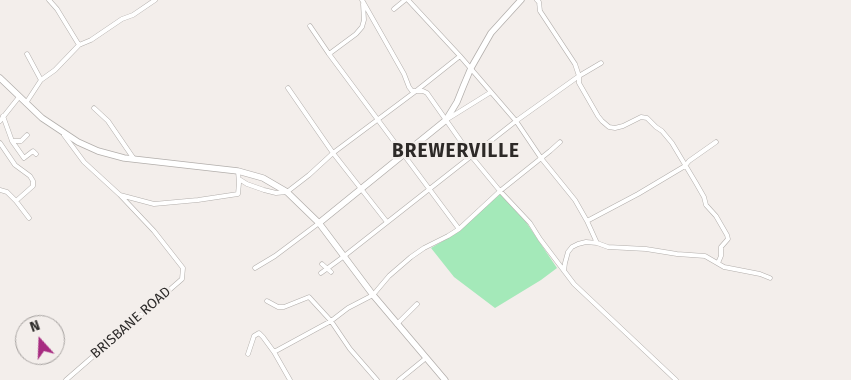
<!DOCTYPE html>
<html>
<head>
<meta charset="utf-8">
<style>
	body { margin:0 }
	#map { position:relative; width:851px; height:380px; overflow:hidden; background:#f3eeeb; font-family:"Fira Sans",sans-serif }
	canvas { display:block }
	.north { position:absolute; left:15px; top:315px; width:50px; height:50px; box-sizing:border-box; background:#f3eeeb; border:1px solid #a4a09e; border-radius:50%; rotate:340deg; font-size:14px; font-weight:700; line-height:20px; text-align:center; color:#2d2b2a }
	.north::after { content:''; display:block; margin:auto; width:18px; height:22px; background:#a72c81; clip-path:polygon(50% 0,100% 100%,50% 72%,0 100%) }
</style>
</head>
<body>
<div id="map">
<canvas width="851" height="380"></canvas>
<div class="north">N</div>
</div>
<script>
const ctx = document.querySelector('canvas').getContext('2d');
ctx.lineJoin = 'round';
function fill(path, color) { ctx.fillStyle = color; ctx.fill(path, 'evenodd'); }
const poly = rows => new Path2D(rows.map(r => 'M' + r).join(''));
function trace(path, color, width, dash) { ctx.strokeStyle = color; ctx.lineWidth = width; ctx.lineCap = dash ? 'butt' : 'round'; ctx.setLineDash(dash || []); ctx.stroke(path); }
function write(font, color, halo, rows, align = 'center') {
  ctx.font = font + ' "Fira Sans",sans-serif'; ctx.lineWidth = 5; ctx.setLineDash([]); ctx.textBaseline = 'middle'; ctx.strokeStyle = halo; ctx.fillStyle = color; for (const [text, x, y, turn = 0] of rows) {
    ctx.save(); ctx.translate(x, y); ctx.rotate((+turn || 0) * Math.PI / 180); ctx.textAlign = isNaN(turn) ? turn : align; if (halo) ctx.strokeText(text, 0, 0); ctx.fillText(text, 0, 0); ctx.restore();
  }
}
fill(poly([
	[500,194,526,222,557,268,541,280,495,308,454,277,431,248,455,234]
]), '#a4e9b9');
const minor = poly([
	[49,0,57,9,79,45],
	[362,0,404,74,409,87,412,91,423,91,427,93,472,157,500,191,530,223,540,239,574,284,676,380],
	[408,0,460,56],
	[537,0,539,2,540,11,544,17,575,64,579,76,601,63],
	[394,9,405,0],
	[310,26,329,54,459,229],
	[329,54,356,34,362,27,364,20,363,4],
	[41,80,55,70,79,45,91,40,122,19,133,15,155,0],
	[288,88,333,153,387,222],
	[26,103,41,80,27,54],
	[94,108,108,121,134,159],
	[3,116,12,141,21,141,27,135],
	[446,120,491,92,516,121,541,158,575,200,587,221,597,243],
	[0,121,19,97],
	[64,135,84,162,120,195,154,231,183,268,182,279,66,380],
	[12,141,24,158,33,151,36,154],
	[0,143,15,165,30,176,33,181,33,186,16,201],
	[239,179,247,184,264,190,276,193,287,192,309,175,333,153,416,91,460,56,491,92],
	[0,190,7,192,16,201,29,218],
	[120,195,154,204,198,200,238,194,239,183,238,171],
	[587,221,638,194,685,166,689,161,716,142],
	[322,264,331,272],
	[255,268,275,256,319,223],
	[564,271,565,263,568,252,572,247,578,244,586,242,597,243,608,247,646,249,677,254,705,256,724,267,760,274,770,278],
	[321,273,343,257,516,121,579,76,579,83,598,116,602,121,609,127,615,128,623,126,641,117,647,118,656,127,662,131,672,143,696,183,704,197,706,205,716,216,727,235,728,239,721,247,721,256,718,263],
	[267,301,278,307,284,307,309,297,331,321,350,349,377,380],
	[397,324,417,304],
	[274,352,331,321,348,308,373,295,389,276,411,257,424,248,448,236,459,229,500,191,550,151,560,142],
	[248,354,254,336,259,333,263,337,274,352,290,380],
	[399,380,426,358]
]);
const primary = poly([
	[319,223,446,120,457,102,463,87,471,68,491,33,521,0]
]);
const trunk = poly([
	[0,78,42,118,78,142,98,151,124,158,238,171,263,178,287,192,319,223,373,295,445,380]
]);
trace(minor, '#b2aeab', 5);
trace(primary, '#b2aeab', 7);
trace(trunk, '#b2aeab', 7);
trace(minor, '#fff', 4);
trace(primary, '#fff', 5.5);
trace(trunk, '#fff', 5.5);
write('14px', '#2d2b2a', '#f3eeeb', [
	["BRISBANE ROAD",131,323,-41]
]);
ctx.letterSpacing = '1px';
write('bold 19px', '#2d2927', '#f3eeeb', [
	["BREWERVILLE",456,152]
]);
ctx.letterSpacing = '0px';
</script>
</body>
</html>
